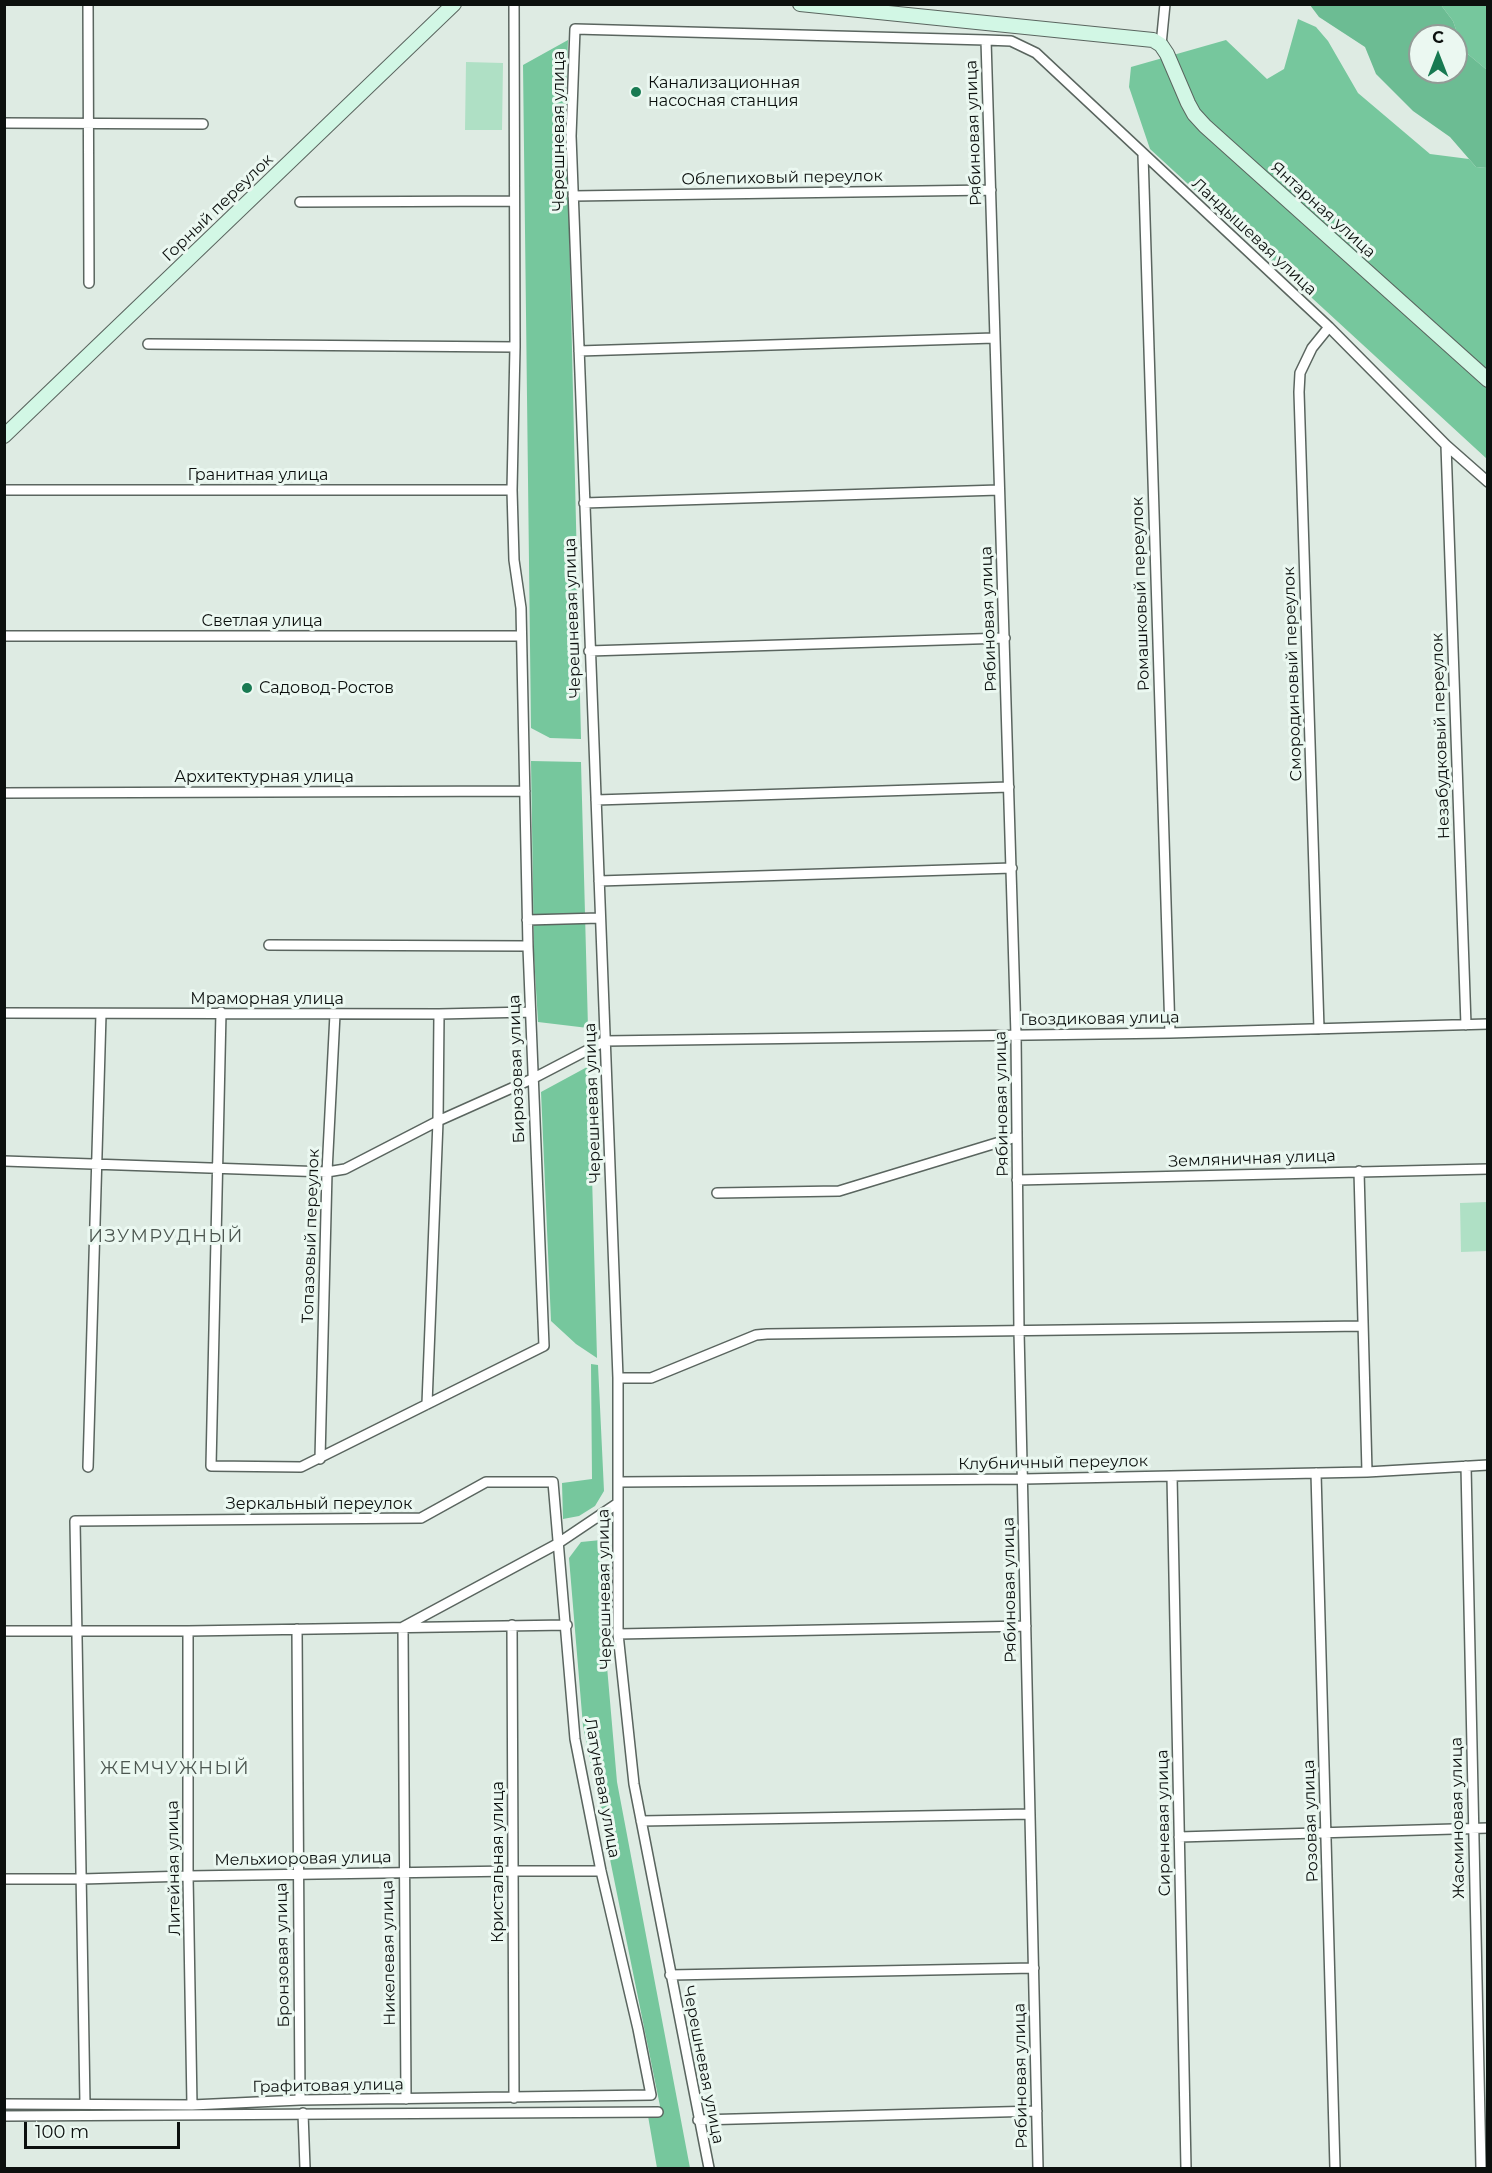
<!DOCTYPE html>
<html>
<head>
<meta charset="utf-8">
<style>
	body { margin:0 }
	#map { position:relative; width:1492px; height:2173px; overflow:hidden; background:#deebe3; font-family:Montserrat,sans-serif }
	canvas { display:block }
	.frame { position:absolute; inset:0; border:6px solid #0c100e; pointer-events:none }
	.north { position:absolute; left:1408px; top:24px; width:60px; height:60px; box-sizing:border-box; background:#ebf8f1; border:2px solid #929b96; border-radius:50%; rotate:0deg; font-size:16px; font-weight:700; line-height:24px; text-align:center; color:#0c100e }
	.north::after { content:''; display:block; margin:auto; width:21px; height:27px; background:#187a52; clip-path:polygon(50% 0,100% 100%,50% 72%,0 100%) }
	.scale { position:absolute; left:24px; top:2122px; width:156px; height:27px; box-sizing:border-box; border:3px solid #0c100e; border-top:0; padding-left:8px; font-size:18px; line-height:21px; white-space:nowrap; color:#0c100e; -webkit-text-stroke:4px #ebf8f1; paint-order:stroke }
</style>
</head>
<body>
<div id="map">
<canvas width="1492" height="2173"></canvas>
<div class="frame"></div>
<div class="north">С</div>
<div class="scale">100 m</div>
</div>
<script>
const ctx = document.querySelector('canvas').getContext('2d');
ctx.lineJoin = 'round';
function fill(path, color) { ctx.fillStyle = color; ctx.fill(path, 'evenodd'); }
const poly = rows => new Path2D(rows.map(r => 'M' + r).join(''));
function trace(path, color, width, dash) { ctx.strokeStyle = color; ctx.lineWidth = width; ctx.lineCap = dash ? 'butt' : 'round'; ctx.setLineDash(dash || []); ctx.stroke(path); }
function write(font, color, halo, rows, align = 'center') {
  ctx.font = font + ' Montserrat,sans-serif'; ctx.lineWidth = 6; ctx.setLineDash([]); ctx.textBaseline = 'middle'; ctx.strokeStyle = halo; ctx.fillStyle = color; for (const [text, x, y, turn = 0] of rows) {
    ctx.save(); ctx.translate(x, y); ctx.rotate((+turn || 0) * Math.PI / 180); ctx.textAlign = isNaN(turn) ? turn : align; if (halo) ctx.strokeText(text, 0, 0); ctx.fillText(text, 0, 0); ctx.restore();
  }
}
fill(poly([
	[466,62,503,63,502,130,465,130],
	[1487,1202,1487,1251,1461,1252,1460,1203]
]), '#afe0c5');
fill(poly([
	[1441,5,1487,5,1487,70,1463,50,1453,21],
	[1298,19,1316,27,1328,41,1358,93,1430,154,1469,159,1476,167,1487,168,1487,459,1150,149,1129,87,1131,67,1226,40,1267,79,1284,69],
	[568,40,566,91,581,739,550,738,531,728,523,65],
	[531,761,581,762,588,1028,538,1022,534,955],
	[589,1066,597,1358,576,1344,551,1321,541,1092],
	[591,1364,598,1365,604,1491,595,1506,579,1516,563,1519,562,1483,592,1479],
	[601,1540,604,1632,617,1782,690,2168,657,2168,648,2116,660,2106,583,1726,569,1558,581,1542]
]), '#76c79d');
fill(poly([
	[1310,5,1441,5,1453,21,1463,50,1487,70,1487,168,1476,167,1450,137,1413,111,1376,74,1365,47,1319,17],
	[1420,36,1456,36,1456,72,1420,72]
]), '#6cbc93');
const street = poly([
	[88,4,89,283],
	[986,40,1016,1035,1019,1331,1038,2168],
	[1161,45,1165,4],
	[4,123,203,124],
	[1143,154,1170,1033],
	[573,196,991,190],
	[300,202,513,201],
	[148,344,515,347],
	[579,351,994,338],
	[1446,445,1466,1025],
	[4,490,512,490],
	[584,503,999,490],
	[4,636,520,636],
	[589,651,1005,638],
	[4,793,525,791],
	[596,800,1009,787],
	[599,881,1012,868],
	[527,920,600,918],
	[269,945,528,946],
	[221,1012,211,1466,301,1467,544,1346,528,947,521,608,514,560,512,490,515,347,514,4],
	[4,1013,439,1014,530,1012],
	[1319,1029,1299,392,1300,373,1312,348,1329,327],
	[4,1161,327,1172,345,1169,438,1121,532,1079,605,1041,1170,1033,1488,1024],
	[1359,1171,1367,1472],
	[1017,1180,1488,1169],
	[717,1193,839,1191,1016,1137],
	[618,1378,651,1378,756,1335,767,1334,1363,1326],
	[427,1404,438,1121,439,1014],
	[320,1459,327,1172,335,1014],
	[1466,1466,1481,2168],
	[88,1467,101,1014],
	[1316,1473,1335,2168],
	[1172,1476,1186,2168],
	[619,1482,1023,1479,1367,1472,1488,1465],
	[512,1625,514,2098],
	[297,1629,300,2100],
	[4,1631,188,1631,567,1625],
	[188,1631,188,1876,192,2105],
	[618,1634,1026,1626],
	[641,1821,1030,1814],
	[1179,1837,1488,1828],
	[4,1879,82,1879,188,1876,512,1871,601,1871],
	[670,1975,1034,1968],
	[406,2099,403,1627,557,1544,618,1503],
	[4,2104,192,2105,300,2100,651,2095,638,2029,601,1871,575,1739,553,1482,486,1482,421,1518,75,1521,85,2104],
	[303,2113,305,2168],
	[4,2116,658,2112],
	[698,2120,1037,2111],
	[709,2168,634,1784,618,1634,618,1378,571,136,575,29,986,40,1011,41,1036,53,1329,327,1446,445,1488,482]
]);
const secondary = poly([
	[800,4,1153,40,1161,45,1167,54,1188,103,1194,114,1205,126,1488,380],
	[4,436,454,4]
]);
trace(street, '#5a655f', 12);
trace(secondary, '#5a655f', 16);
trace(street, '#fff', 9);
trace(secondary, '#d2f7e5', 14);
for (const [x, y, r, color] of [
	[636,92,6,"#187a52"],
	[247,688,6,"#187a52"]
]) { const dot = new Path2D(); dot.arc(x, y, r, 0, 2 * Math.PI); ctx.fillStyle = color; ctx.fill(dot); trace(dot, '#ebf8f1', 2); }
write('16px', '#0c100e', '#ebf8f1', [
	["Канализационная",648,83],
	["насосная станция",648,101],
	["Садовод-Ростов",259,688]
], 'left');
write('16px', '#0c100e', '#ebf8f1', [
	["Черешневая улица",559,131,-90],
	["Рябиновая улица",974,133,-92],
	["Облепиховый переулок",782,178,-1],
	["Горный переулок",218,208,-44],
	["Янтарная улица",1323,210,42],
	["Ландышевая улица",1254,237,43],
	["Гранитная улица",258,475],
	["Ромашковый переулок",1141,594,-92],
	["Черешневая улица",573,618,-92],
	["Рябиновая улица",989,619,-92],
	["Светлая улица",262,621],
	["Смородиновый переулок",1293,674,-92],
	["Незабудковый переулок",1441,736,-92],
	["Архитектурная улица",264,777],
	["Мраморная улица",267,999],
	["Гвоздиковая улица",1100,1019,-1],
	["Бирюзовая улица",517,1069,-92],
	["Черешневая улица",593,1103,-92],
	["Рябиновая улица",1002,1104,-91],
	["Земляничная улица",1252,1159,-2],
	["Топазовый переулок",311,1236,-88],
	["Клубничный переулок",1053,1463,-1],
	["Зеркальный переулок",319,1504],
	["Черешневая улица",605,1589,-91],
	["Рябиновая улица",1010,1590,-91],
	["Латуневая улица",602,1788,80],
	["Жасминовая улица",1458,1818,-91],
	["Розовая улица",1311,1821,-92],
	["Сиреневая улица",1164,1823,-91],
	["Мельхиоровая улица",303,1859,-1],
	["Кристальная улица",498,1862,-90],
	["Литейная улица",174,1868,-91],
	["Никелевая улица",389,1953,-91],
	["Бронзовая улица",283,1955,-91],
	["Черешневая улица",703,2065,79],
	["Рябиновая улица",1021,2076,-91],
	["Графитовая улица",328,2086,-1]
]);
ctx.letterSpacing = '1.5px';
write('18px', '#4c5650', '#ebf8f1', [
	["ИЗУМРУДНЫЙ",166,1237],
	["ЖЕМЧУЖНЫЙ",175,1769]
]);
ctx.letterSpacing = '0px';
</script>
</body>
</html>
